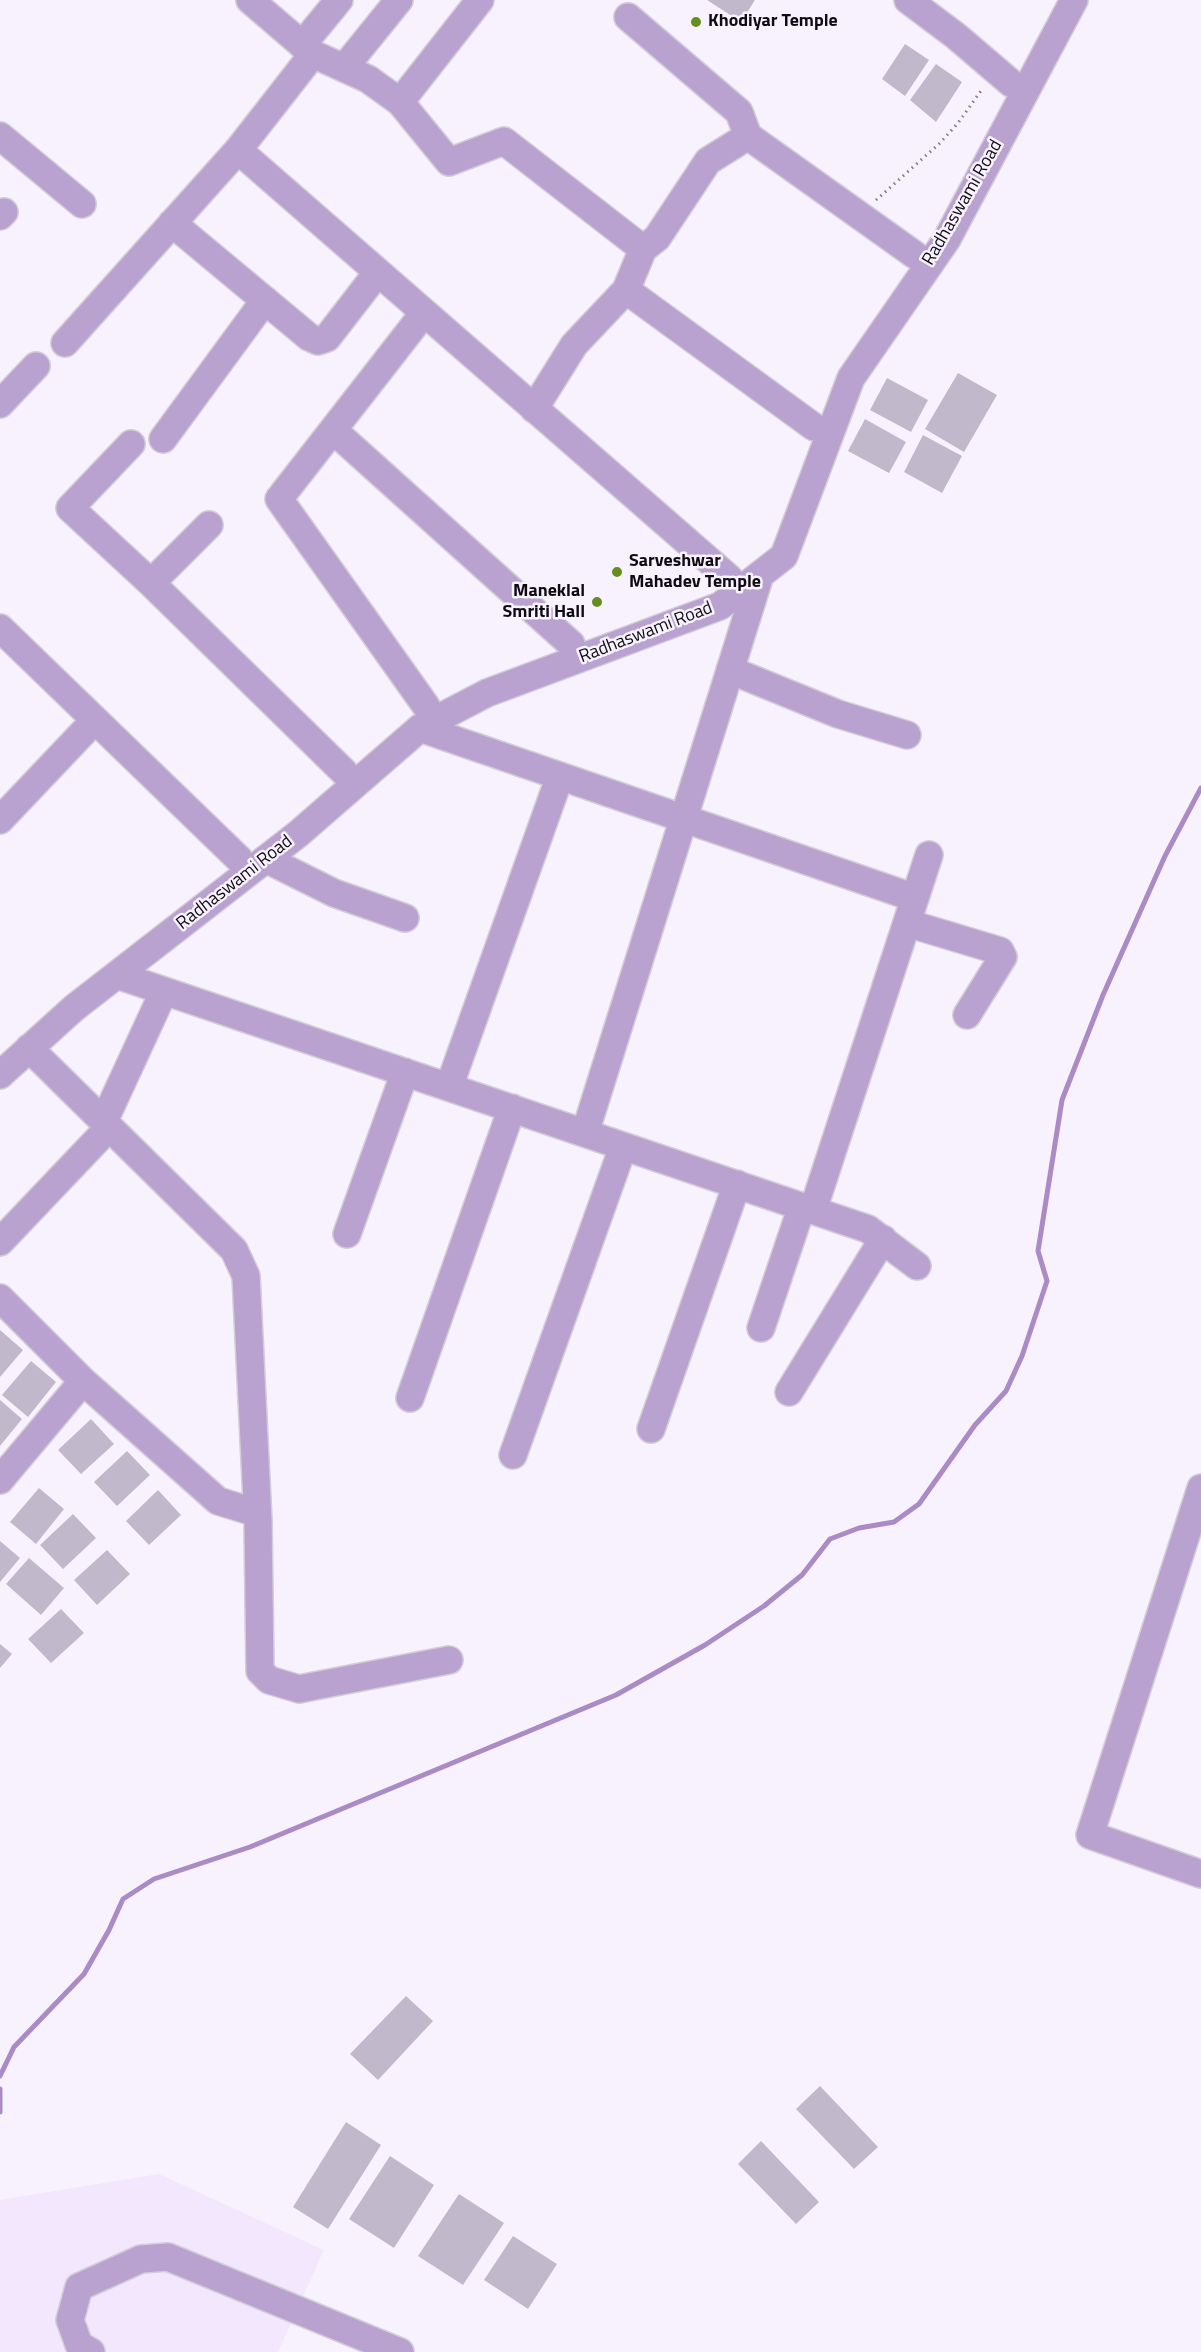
<!DOCTYPE html>
<html>
<head>
<meta charset="utf-8">
<style>
	body { margin:0 }
	canvas { display:block; background:#f8f2fe }
</style>
</head>
<body>
<canvas width="1201" height="2352"></canvas>
<script>
const ctx = document.querySelector('canvas').getContext('2d');
ctx.lineJoin = 'round';
function fill(path, color) { ctx.fillStyle = color; ctx.fill(path, 'evenodd'); }
const poly = rows => new Path2D(rows.map(r => 'M' + r).join(''));
function trace(path, color, width, dash) { ctx.strokeStyle = color; ctx.lineWidth = width; ctx.lineCap = dash ? 'butt' : 'round'; ctx.setLineDash(dash || []); ctx.stroke(path); }
function write(font, color, halo, rows, align = 'center') {
  ctx.font = font + ' "Titillium Web",sans-serif'; ctx.lineWidth = 5; ctx.setLineDash([]); ctx.textBaseline = 'middle'; ctx.strokeStyle = halo; ctx.fillStyle = color; for (const [text, x, y, turn = 0] of rows) {
    ctx.save(); ctx.translate(x, y); ctx.rotate((+turn || 0) * Math.PI / 180); ctx.textAlign = isNaN(turn) ? turn : align; if (halo) ctx.strokeText(text, 0, 0); ctx.fillText(text, 0, 0); ctx.restore();
  }
}
fill(poly([
	[159,2174,324,2250,278,2352,0,2352,0,2200]
]), '#f2e7fd');
trace(poly([
	[0,2076,14,2047,84,1974,109,1930,123,1899,154,1879,250,1847,616,1695,705,1645,764,1606,802,1575,830,1539,859,1528,894,1522,919,1504,975,1425,1006,1391,1022,1356,1047,1281,1038,1251,1062,1100,1103,995,1165,856,1201,788],
	[0,2089,0,2112]
]), '#aa8bc6', 5);
fill(poly([
	[707,0,755,0,741,22],
	[905,44,929,60,905,96,882,79],
	[936,64,962,82,936,122,910,100],
	[958,373,997,395,964,452,925,429],
	[887,378,928,400,911,432,870,410],
	[865,419,906,442,889,473,848,451],
	[923,435,962,456,942,493,904,472],
	[0,1330,23,1350,0,1377],
	[31,1361,56,1382,28,1417,2,1395],
	[0,1400,22,1419,0,1446],
	[91,1419,114,1444,81,1474,58,1450],
	[127,1451,150,1475,117,1506,94,1482],
	[39,1488,64,1509,36,1544,10,1522],
	[158,1490,181,1515,149,1545,126,1521],
	[73,1514,96,1538,63,1569,40,1545],
	[0,1541,20,1558,0,1582],
	[107,1550,130,1574,97,1605,74,1580],
	[29,1558,64,1588,41,1615,6,1584],
	[61,1609,84,1633,51,1663,28,1639],
	[0,1644,12,1654,0,1668],
	[406,1996,433,2021,378,2080,350,2054],
	[820,2086,878,2147,854,2169,796,2109],
	[346,2122,381,2145,328,2229,293,2207],
	[761,2141,819,2202,796,2224,738,2164],
	[390,2156,434,2185,394,2248,349,2219],
	[459,2194,504,2223,463,2285,418,2256],
	[513,2236,557,2264,528,2309,484,2280]
]), '#c2b8cc');
const minor = poly([
	[250,0,313,54,238,150,729,578],
	[908,0,956,36,1011,83],
	[628,17,739,112,748,136,915,255],
	[302,45,339,0],
	[313,54,368,79,400,102,480,0],
	[344,68,399,0],
	[400,102,449,162,504,141,643,249],
	[0,136,82,204],
	[0,216,4,212],
	[172,223,309,337,318,341,327,338,378,272],
	[626,290,814,427],
	[424,313,279,499,426,706],
	[65,343,238,150],
	[0,404,36,366],
	[534,409,574,345,626,290,643,249,657,238,708,161,748,136],
	[333,430,571,644],
	[163,439,265,300],
	[131,444,70,508,151,583,344,772],
	[151,583,209,525],
	[0,628,239,859],
	[730,670,838,714,907,735],
	[420,728,915,898],
	[0,820,95,720],
	[266,859,334,893,405,918],
	[907,923,1000,951,1003,957,967,1015],
	[117,975,868,1229,917,1266],
	[29,1048,234,1250,246,1276,258,1521,260,1671,269,1680,299,1689,449,1660],
	[0,1075,74,1008,298,834,420,728,487,693,720,606,784,556,851,378,947,239,1074,0],
	[449,1087,560,776],
	[104,1121,164,991],
	[585,1133,760,575],
	[813,1210,929,855],
	[347,1234,405,1072],
	[0,1242,99,1138],
	[0,1298,83,1381,0,1480],
	[761,1328,802,1206],
	[83,1381,218,1501,257,1513],
	[789,1392,883,1239],
	[410,1398,512,1108],
	[651,1429,737,1184],
	[513,1455,623,1147],
	[1201,1488,1090,1835,1201,1874],
	[91,2352,79,2345,70,2320,79,2287,141,2259,168,2257,400,2352]
]);
trace(minor, '#d3cdd8', 30);
trace(poly([
	[876,200,940,143,958,123,983,88]
]), '#7d7882', 3, [1.5, 4.5]);
trace(minor, '#b9a2cf', 27);
for (const [x, y, r, color] of [
	[696,22,6,"#668e1d"],
	[617,572,6,"#668e1d"],
	[597,602,6,"#668e1d"]
]) { const dot = new Path2D(); dot.arc(x, y, r, 0, 2 * Math.PI); ctx.fillStyle = color; ctx.fill(dot); trace(dot, '#f8f2fe', 2); }
write('bold 18px', '#0f0b12', '#f8f2fe', [
	["Khodiyar Temple",708,22],
	["Sarveshwar",629,562],
	["Mahadev Temple",629,583],
	["Maneklal",585,592,"right"],
	["Smriti Hall",585,613,"right"]
], 'left');
write('18px', '#0f0b12', '#f8f2fe', [
	["Radhaswami Road",963,203,-60],
	["Radhaswami Road",646,633,-21],
	["Radhaswami Road",235,883,-38]
]);
</script>
</body>
</html>
